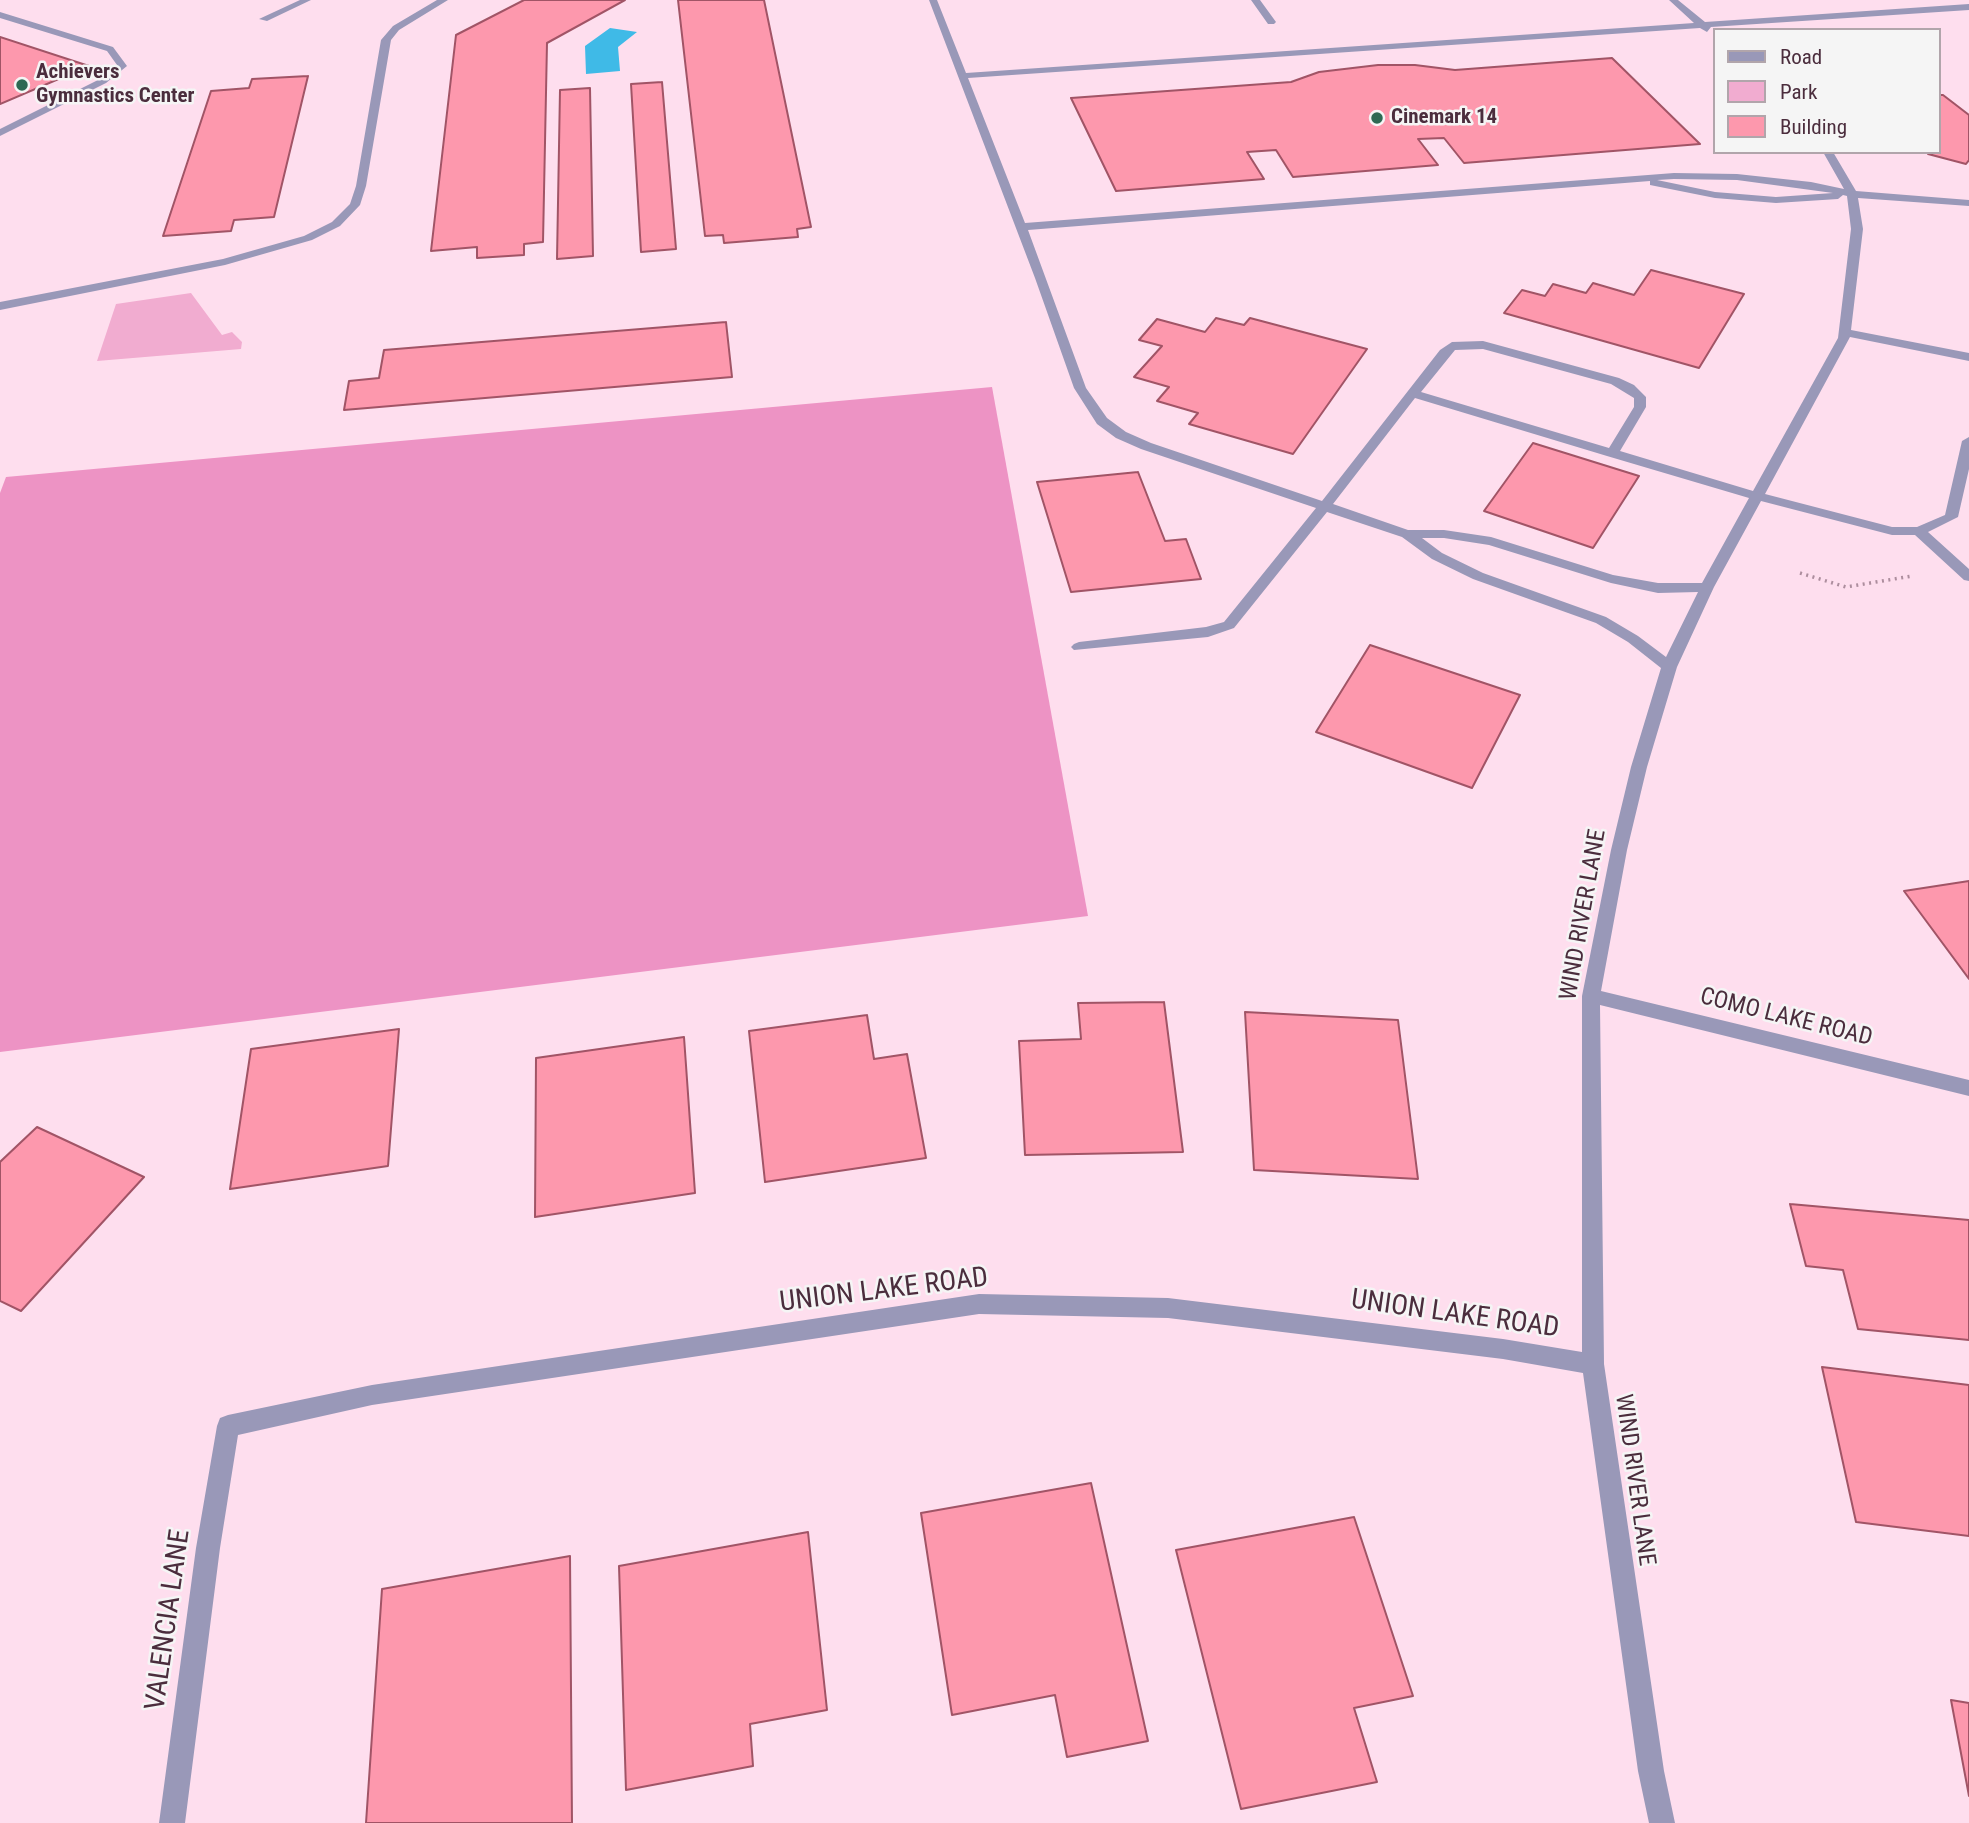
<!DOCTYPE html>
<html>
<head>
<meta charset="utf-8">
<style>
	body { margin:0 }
	#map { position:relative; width:1969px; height:1823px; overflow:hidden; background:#fedeee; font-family:"Roboto Condensed",sans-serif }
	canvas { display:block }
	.legend { position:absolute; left:1713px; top:28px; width:228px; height:126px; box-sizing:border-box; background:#f5f5f5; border:2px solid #b1a5ab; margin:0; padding:9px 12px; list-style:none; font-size:21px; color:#4b2d3d }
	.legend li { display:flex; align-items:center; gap:14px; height:35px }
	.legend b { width:35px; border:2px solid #b1a5ab }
</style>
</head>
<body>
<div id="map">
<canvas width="1969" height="1823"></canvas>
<ul class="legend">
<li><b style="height:9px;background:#9998b8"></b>Road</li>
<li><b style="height:19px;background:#f1acd0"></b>Park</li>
<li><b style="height:19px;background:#fd98ad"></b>Building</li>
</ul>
</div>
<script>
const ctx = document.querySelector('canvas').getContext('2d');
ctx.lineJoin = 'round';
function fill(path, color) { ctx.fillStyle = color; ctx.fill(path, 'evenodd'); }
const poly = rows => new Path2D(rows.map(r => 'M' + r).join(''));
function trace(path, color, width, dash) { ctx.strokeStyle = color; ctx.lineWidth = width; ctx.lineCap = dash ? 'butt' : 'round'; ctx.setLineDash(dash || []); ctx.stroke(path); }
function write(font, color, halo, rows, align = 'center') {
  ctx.font = font + ' "Roboto Condensed",sans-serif'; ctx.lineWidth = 5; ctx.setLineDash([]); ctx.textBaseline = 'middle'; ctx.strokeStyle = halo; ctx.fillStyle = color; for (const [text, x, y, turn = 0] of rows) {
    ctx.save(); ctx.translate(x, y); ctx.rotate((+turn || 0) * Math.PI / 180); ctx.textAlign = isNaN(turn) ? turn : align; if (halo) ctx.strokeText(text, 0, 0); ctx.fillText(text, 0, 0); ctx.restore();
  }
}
fill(poly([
	[191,293,222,335,232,332,242,342,241,349,97,361,116,304]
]), '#f1acd0');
fill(poly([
	[992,387,1088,916,0,1052,0,493,6,477]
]), '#ed93c4');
fill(poly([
	[610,28,637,32,618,47,620,71,586,74,585,46]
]), '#3fbae7');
const building = poly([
	[524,0,625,0,547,43,543,242,524,244,524,255,477,258,477,247,431,251,456,35,524,0],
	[678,0,764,0,811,227,797,229,798,237,724,243,723,235,705,236,678,0],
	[0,37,89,66,0,104,0,37],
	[1612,58,1700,144,1464,163,1444,138,1418,139,1438,165,1293,177,1276,150,1247,152,1264,179,1116,191,1071,98,1291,82,1319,72,1378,65,1415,65,1455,70,1612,58],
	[308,76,274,217,234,220,231,231,163,236,211,91,249,88,252,79,308,76],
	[662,82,676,249,641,252,631,84,662,82],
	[590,88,593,256,557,259,560,90,590,88],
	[1939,95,1943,95,1969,115,1969,160,1966,164,1928,154,1939,152,1939,95],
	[1651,270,1744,294,1699,368,1504,313,1522,290,1545,296,1553,284,1586,293,1593,283,1634,295,1651,270],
	[1216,318,1244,325,1250,318,1367,349,1293,454,1189,424,1198,413,1157,401,1169,387,1134,377,1162,346,1139,340,1157,319,1205,332,1216,318],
	[726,322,732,377,344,410,349,381,379,378,384,350,726,322],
	[1533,443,1639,476,1593,548,1484,511,1533,443],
	[1138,472,1165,541,1186,539,1201,579,1071,592,1037,482,1138,472],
	[1370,645,1520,695,1472,788,1316,732,1370,645],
	[1969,881,1969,979,1904,891,1969,881],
	[1164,1002,1183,1152,1025,1155,1019,1041,1081,1039,1078,1003,1164,1002],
	[1245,1012,1398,1020,1418,1179,1254,1170,1245,1012],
	[867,1015,874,1059,907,1054,926,1158,765,1182,749,1031,867,1015],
	[399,1029,388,1166,230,1189,251,1049,399,1029],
	[684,1037,695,1193,535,1217,536,1058,684,1037],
	[37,1127,144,1177,21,1311,0,1301,0,1162,37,1127],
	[1790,1204,1969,1220,1969,1340,1858,1329,1843,1270,1806,1266,1790,1204],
	[1822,1367,1969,1385,1969,1536,1856,1522,1822,1367],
	[1091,1483,1148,1741,1067,1757,1055,1695,952,1715,921,1513,1091,1483],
	[1354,1517,1413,1696,1354,1708,1377,1782,1241,1809,1176,1550,1354,1517],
	[808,1532,827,1710,750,1724,753,1766,626,1790,619,1566,808,1532],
	[570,1556,572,1823,366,1823,382,1589,570,1556],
	[1951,1700,1969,1703,1969,1796,1951,1700]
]);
fill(building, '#fd98ad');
trace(building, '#a15466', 2);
trace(poly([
	[1800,573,1846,587,1912,576]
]), '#ad8e9e', 3.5, [2, 4.5]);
fill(poly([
	[300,0,311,0,267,21,259,19,300,0],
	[437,0,448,0,399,30,391,40,366,186,360,205,340,226,312,240,225,265,0,310,0,302,223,259,304,236,332,222,350,204,356,186,381,40,393,26,437,0],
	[929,0,937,0,966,73,1694,23,1669,0,1678,0,1705,22,1969,4,1969,10,1711,27,1707,32,1700,28,968,78,1025,223,1674,173,1737,174,1811,182,1844,189,1823,152,1833,152,1856,191,1969,200,1969,206,1858,198,1863,229,1851,330,1969,353,1969,361,1850,337,1765,494,1892,527,1917,527,1945,515,1962,441,1969,437,1969,469,1958,517,1928,532,1969,569,1969,581,1964,580,1915,535,1892,535,1761,501,1714,587,1677,667,1647,767,1627,850,1601,991,1969,1080,1969,1096,1600,1005,1604,1364,1664,1771,1675,1823,1649,1823,1638,1771,1583,1373,1503,1359,1168,1318,979,1314,372,1405,238,1435,220,1548,185,1823,159,1823,196,1548,217,1426,220,1418,228,1415,372,1385,979,1294,1168,1298,1503,1339,1582,1352,1582,996,1611,850,1631,767,1661,668,1628,642,1596,623,1473,579,1432,559,1402,537,1327,512,1234,628,1208,637,1074,650,1071,647,1074,644,1079,642,1206,627,1224,622,1316,508,1141,449,1116,438,1097,424,1074,388,1035,278,929,0],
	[1674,179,1737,180,1833,193,1776,197,1715,192,1657,180,1674,179],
	[1650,181,1650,185,1715,198,1776,203,1838,199,1843,195,1847,196,1851,229,1838,338,1753,491,1620,451,1646,407,1646,397,1634,385,1619,378,1483,341,1452,342,1440,350,1322,501,1151,443,1126,432,1107,418,1086,388,1028,230,1650,181],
	[1483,349,1611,384,1634,398,1634,407,1609,448,1421,392,1455,350,1483,349],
	[1415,398,1607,456,1749,498,1702,583,1658,583,1613,575,1491,537,1444,530,1408,530,1333,504,1415,398],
	[1422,538,1444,538,1489,545,1611,583,1658,593,1698,592,1666,657,1638,636,1606,617,1483,573,1442,553,1422,538],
	[1251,0,1260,0,1276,22,1274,24,1268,24,1251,0],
	[0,12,113,47,127,66,106,83,0,136,0,129,100,79,117,65,107,51,0,18,0,12]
]), '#9998b8');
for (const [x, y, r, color] of [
	[22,85,7,"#2e6953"],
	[1377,118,7,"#2e6953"]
]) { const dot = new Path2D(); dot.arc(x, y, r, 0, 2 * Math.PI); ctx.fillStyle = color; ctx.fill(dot); trace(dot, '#f5f5f5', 2.5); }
write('bold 21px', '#4b2d3d', '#f5f5f5', [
	["Achievers",36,73],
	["Gymnastics Center",36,97],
	["Cinemark 14",1391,118]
], 'left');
write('24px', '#4b2d3d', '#f5f5f5', [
	["WIND RIVER LANE",1584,915,-80],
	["COMO LAKE ROAD",1786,1018,14],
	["WIND RIVER LANE",1634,1480,82]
]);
write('28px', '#4b2d3d', '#f5f5f5', [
	["UNION LAKE ROAD",884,1291,-7],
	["UNION LAKE ROAD",1455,1315,8],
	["VALENCIA LANE",169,1620,-82]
]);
</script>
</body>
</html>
